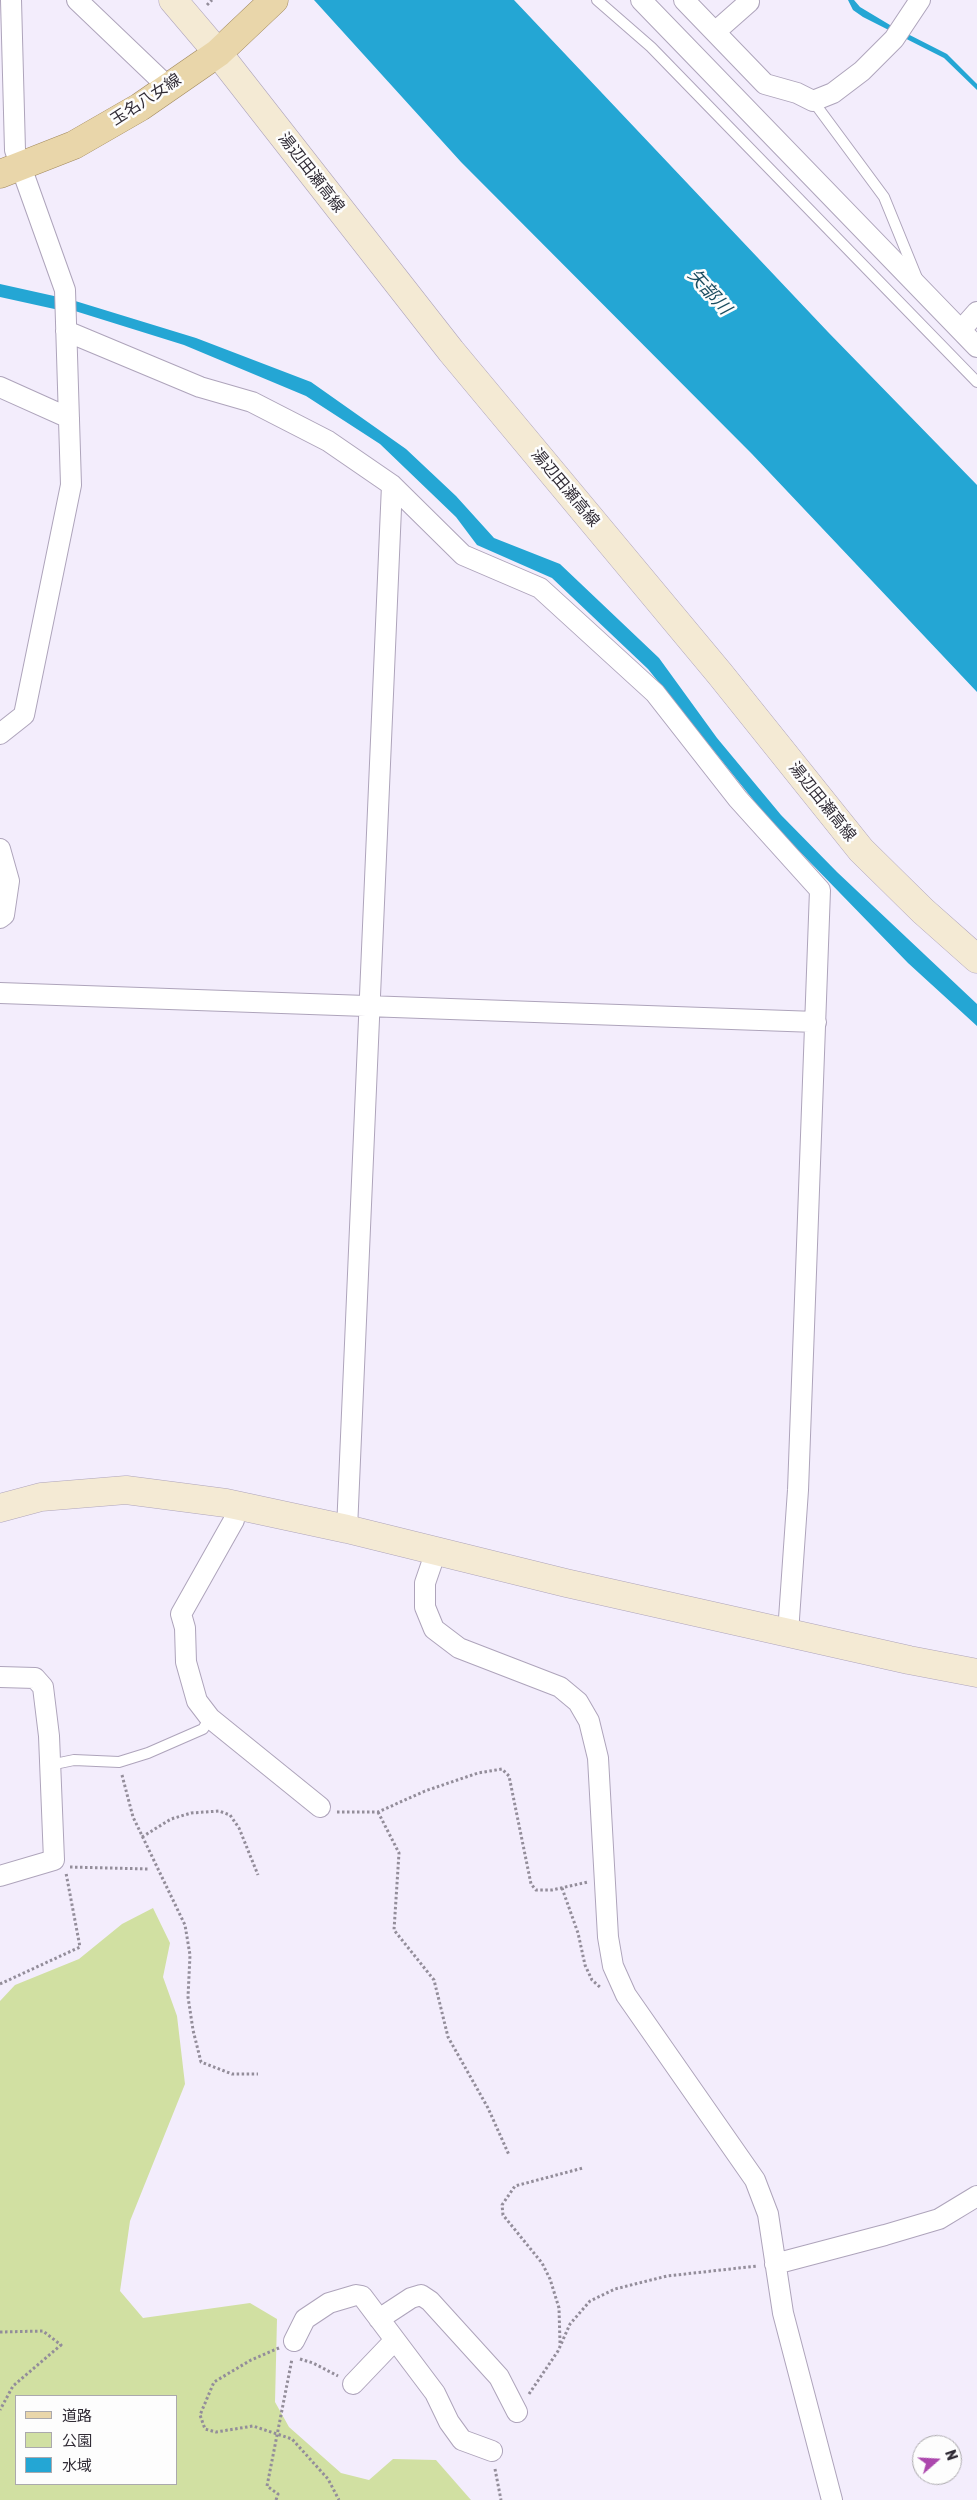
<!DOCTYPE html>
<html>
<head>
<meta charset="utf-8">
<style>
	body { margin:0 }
	#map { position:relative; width:977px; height:2500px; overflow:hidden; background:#f3edfc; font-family:Rubik,"Noto Sans JP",sans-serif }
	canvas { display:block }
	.legend { position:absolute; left:15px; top:2395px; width:162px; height:90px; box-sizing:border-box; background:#fdfdfd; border:1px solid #aba9ad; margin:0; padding:6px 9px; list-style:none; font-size:15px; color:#312c36 }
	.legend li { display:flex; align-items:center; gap:10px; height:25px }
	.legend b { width:25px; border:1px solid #aba9ad }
	.north { position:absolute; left:912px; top:2435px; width:50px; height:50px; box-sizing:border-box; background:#fdfdfd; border:1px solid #aba9ad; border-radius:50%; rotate:71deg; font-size:14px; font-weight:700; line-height:20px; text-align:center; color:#312c36 }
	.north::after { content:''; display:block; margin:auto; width:18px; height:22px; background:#ac48ad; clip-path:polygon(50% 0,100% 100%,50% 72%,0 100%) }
</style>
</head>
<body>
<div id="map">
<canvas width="977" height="2500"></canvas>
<ul class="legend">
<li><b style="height:6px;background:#e9d6aa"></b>道路</li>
<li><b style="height:14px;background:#d1e0a2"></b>公園</li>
<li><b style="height:14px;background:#24a6d4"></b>水域</li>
</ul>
<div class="north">N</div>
</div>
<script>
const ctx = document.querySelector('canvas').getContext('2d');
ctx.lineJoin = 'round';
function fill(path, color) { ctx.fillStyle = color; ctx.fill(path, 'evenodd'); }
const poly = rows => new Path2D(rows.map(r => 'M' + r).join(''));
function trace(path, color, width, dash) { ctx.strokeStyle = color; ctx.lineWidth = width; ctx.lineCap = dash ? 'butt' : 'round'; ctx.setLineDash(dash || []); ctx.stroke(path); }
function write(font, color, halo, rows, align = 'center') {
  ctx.font = font + ' Rubik,"Noto Sans JP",sans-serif'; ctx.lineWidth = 5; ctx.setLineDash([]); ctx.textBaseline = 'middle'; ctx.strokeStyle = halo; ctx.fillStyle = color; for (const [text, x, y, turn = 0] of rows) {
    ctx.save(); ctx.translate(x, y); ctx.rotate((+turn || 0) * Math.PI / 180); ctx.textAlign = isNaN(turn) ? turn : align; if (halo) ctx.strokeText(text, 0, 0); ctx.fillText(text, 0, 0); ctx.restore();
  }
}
fill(poly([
	[153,1908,170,1943,163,1977,177,2016,185,2084,130,2221,120,2291,143,2318,250,2303,277,2319,275,2402,289,2427,341,2473,369,2480,393,2459,436,2460,471,2500,0,2500,0,2001,15,1985,79,1959,122,1924],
	[16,2396,176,2396,176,2484,16,2484]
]), '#d1e0a2');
fill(poly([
	[314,0,514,0,828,332,977,485,977,692,752,454,461,162],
	[848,0,854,0,860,7,890,25,947,54,977,84,977,90,944,58,863,17,853,10],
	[0,284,72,300,196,338,311,382,406,449,456,496,494,538,560,564,659,658,717,738,781,815,837,872,977,1004,977,1026,908,963,771,822,648,669,552,578,477,545,456,517,380,444,306,396,184,345,75,311,59,310,0,297]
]), '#24a6d4');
const lane = poly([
	[597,0,651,47,977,382],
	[813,101,884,197,917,278],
	[50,1765,74,1760,119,1762,148,1753,203,1729,210,1718]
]);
const street = poly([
	[77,0,167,86],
	[641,0,977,347],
	[684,0,765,84,797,93,813,101,833,93,862,71,894,39,920,0],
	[715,32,749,2],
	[961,330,977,312],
	[66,331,200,387,252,402,328,441,392,485,463,555,540,588,655,693,738,799,820,890,798,1490,788,1633],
	[0,387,69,418],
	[0,734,24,715,71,485,65,290,15,150,11,0],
	[0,849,9,881,4,915,0,918],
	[0,993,816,1022],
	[234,1520,181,1614,185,1628,186,1662,197,1701,210,1718,320,1807],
	[347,1529,392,485],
	[436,1551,425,1583,425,1607,434,1629,459,1648,560,1687,578,1702,589,1721,598,1758,608,1937,613,1966,626,1995,755,2180,768,2214,783,2313,832,2500],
	[0,1677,35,1678,43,1687,49,1736,54,1860,0,1876],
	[775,2264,885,2235,939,2219,977,2196],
	[379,2319,411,2298,421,2295,430,2301,499,2377,517,2412],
	[294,2341,305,2319,329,2303,356,2295,362,2296,435,2393,449,2422,462,2440,492,2451],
	[353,2384,395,2340]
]);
const secondary = poly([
	[173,0,218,53,451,351,720,674,861,850,923,911,977,959],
	[0,1508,41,1497,126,1490,226,1503,347,1529,566,1583,909,1660,977,1673]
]);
const primary = poly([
	[0,174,74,145,140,107,218,53,274,0]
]);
trace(lane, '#aea4bb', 12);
trace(street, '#aea4bb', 22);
trace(secondary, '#aea4bb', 29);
trace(primary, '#a0885c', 29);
trace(poly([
	[207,5,212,0],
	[122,1775,133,1817,185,1925,190,1955,188,1997,193,2030,201,2062,232,2074,258,2074],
	[337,1812,378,1812,425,1791,478,1773,502,1769,509,1776,531,1884,536,1890,552,1890,588,1882],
	[378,1812,399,1853,394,1930,434,1980,448,2037,488,2108,509,2155],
	[142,1837,171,1819,191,1813,219,1811,230,1815,239,1828,258,1875],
	[70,1867,149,1869],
	[562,1888,578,1933,585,1965,592,1980,601,1988],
	[0,1984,80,1947,66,1873],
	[0,2332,43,2331,61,2345,13,2386,0,2410],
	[560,2343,559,2308,550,2279,542,2263,503,2215,502,2205,515,2186,583,2168],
	[279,2348,251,2360,214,2382,200,2415,205,2429,216,2432,253,2426,292,2439,328,2479,339,2500],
	[300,2359,313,2363,338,2376],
	[529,2394,558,2351,570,2324,590,2301,615,2289,667,2276,757,2266],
	[495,2469,501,2500],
	[276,2500,278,2494,267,2486,292,2359]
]), '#938d9a', 3, [2.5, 2.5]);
trace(lane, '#fff', 10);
trace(street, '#fff', 20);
trace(secondary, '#f4ead4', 28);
trace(primary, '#e9d6aa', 28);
write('16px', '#312c36', '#fdfdfd', [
	["玉名八女線",146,100,-33],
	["湯辺田瀬高線",311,173,52],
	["湯辺田瀬高線",565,488,50],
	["湯辺田瀬高線",822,802,51]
]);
write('italic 18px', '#1b4d60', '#fdfdfd', [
	["矢部川",709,292,48]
]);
</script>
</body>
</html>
